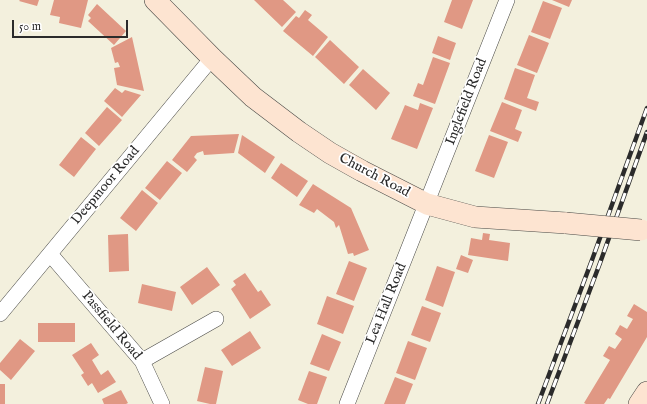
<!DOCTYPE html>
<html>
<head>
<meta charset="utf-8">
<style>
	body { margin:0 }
	#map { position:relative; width:647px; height:404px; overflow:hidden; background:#f3f0dd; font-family:"IM FELL English",serif }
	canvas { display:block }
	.scale { position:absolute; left:12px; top:20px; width:116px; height:18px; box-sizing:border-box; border:2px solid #2b2b2b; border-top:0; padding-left:5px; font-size:12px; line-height:14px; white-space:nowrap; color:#2b2b2b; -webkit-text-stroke:3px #fff; paint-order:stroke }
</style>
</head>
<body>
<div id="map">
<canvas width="647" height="404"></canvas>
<div class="scale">50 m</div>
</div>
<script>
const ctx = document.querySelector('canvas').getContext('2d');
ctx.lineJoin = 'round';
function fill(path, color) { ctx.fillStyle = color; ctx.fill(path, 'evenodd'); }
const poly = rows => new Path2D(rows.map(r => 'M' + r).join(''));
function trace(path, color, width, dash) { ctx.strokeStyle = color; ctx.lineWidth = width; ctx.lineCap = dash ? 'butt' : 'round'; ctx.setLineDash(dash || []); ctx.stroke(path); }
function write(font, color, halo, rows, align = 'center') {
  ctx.font = font + ' "IM FELL English",serif'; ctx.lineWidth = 3.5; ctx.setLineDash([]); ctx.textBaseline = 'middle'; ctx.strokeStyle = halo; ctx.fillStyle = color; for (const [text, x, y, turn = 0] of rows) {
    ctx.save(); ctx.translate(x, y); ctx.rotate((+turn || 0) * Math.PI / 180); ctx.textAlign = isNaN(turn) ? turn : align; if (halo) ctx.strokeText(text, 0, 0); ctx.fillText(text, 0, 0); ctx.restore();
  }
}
fill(poly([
	[20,0,39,0,37,6,19,1],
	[54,0,88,0,81,28,59,23,60,17,50,15],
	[254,0,283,0,296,12,282,27],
	[452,0,473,0,462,29,444,22],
	[552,0,572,0,569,7],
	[543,1,562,8,550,39,531,32],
	[97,4,126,31,114,45,88,21,91,18,88,15],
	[305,10,312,15,308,20,328,37,313,56,283,31,296,16,299,18],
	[529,35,549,43,537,73,517,65],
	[438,36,456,43,450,60,432,53],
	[132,37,144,91,117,85,114,68,120,67,118,62,115,63,111,48],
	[330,40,359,67,344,84,315,57],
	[433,57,450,63,435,104,413,96,418,83,423,85],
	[515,68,535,75,527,98,539,102,536,111,504,99],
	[363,69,390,93,376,110,349,85],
	[115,88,122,93,125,90,141,95,122,117,104,101],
	[502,102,522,110,515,129,522,132,518,142,490,131],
	[420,103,433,108,417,149,391,139,405,105,418,110],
	[107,107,122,120,99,146,85,133],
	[239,134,234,153,204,155,203,151,197,153,194,157,197,160,187,172,172,160,191,136],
	[242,135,275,157,265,173,238,153],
	[489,135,508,142,494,178,475,171],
	[81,137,96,149,74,177,59,165],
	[167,161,182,173,160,200,145,188],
	[281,163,308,181,297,197,271,178],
	[313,184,351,208,369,250,354,256,353,253,348,254,339,225,336,228,334,222,317,209,314,213,299,205],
	[142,190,158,203,136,231,120,218],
	[483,233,490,234,489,240,510,243,508,261,468,255,471,238,482,240],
	[128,234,129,271,109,272,108,235],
	[461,255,473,260,468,273,456,269],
	[349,261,367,268,354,301,336,294],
	[437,266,455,272,443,307,425,300],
	[207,267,220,285,192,305,180,287],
	[245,273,258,292,261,290,271,305,250,319,231,289,236,285,233,281],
	[142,284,176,292,172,311,138,303],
	[327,296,354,306,343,334,317,324],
	[634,304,647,312,647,337,610,399,608,398,604,404,586,404,584,403,610,360,603,356,609,346,615,349,622,339,615,334,620,325,627,329,633,319,627,316],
	[422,306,441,313,430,342,411,335],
	[38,323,75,323,75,342,38,342],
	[250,331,261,348,232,366,221,350],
	[322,334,341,342,329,371,310,364],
	[20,339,35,351,11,380,0,370,0,363],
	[408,341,427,348,415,380,396,373],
	[91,343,99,355,92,360,101,375,108,370,116,382,98,393,92,383,88,386,81,375,84,373,72,355],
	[205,367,223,371,216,404,210,404,197,401],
	[309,371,327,377,317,404,308,404,298,400],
	[395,377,413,384,405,404,384,404],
	[0,384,5,384,5,404,0,404],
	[121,390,128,403,126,404,104,404,102,399]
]), '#e09884');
const street = poly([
	[50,254,142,361,162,404],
	[0,314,212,58],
	[142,361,216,319],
	[347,404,507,0]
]);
const secondary = poly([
	[155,0,212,58,253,97,299,132,330,153,362,171,427,204,475,217,566,223],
	[639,404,647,392]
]);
trace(street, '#494946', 16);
trace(secondary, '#494946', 22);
trace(street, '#fff', 15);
trace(secondary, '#fde4d1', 21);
const rail = poly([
	[538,404,592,260,647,108],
	[547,404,600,263,647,132]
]);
trace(rail, '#2b2b2b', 4.5);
trace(rail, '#fff', 3, [9]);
const secondaryBridge = poly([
	[566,223,641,230]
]);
trace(secondaryBridge, '#494946', 22, []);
trace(secondaryBridge, '#fde4d1', 21);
write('14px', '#2b2b2b', '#fff', [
	["Inglefield Road",467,102,-69],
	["Church Road",374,176,28],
	["Deepmoor Road",106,186,-50],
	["Lea Hall Road",387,304,-68],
	["Passfield Road",111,326,50]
]);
</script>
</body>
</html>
